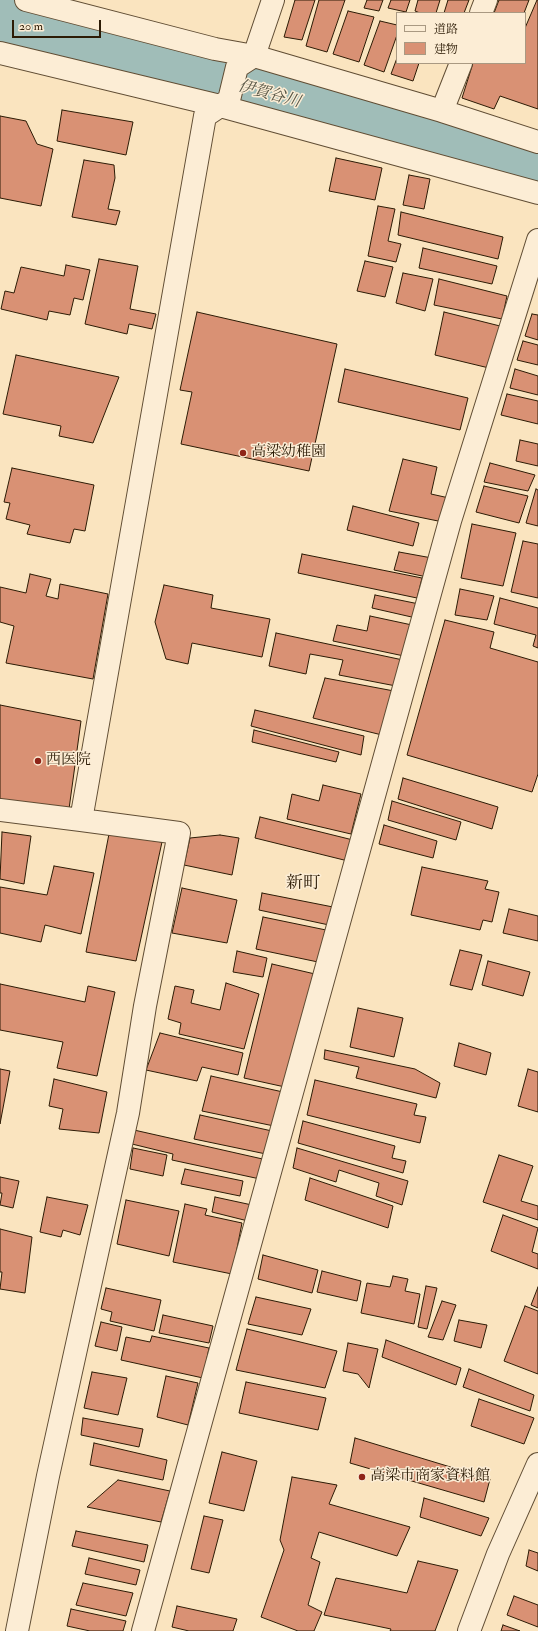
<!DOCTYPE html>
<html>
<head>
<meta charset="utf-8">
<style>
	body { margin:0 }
	#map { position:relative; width:538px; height:1631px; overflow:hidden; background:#fae4bf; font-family:"IM FELL Double Pica","Noto Serif JP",serif }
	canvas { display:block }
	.legend { position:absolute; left:396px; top:12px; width:130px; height:52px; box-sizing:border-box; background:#fcedd5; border:1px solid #a99982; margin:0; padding:5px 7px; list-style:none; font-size:12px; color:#2c1b05 }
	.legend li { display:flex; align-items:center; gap:8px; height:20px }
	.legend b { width:20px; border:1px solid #a99982 }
	.scale { position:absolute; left:12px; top:20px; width:89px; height:18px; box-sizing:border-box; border:2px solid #2c1b05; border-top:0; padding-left:5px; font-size:12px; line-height:14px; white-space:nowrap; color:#2c1b05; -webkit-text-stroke:3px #fcedd5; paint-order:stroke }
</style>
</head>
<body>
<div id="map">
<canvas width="538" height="1631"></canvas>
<ul class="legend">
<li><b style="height:5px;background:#fcedd5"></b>道路</li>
<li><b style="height:11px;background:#d99174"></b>建物</li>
</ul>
<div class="scale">20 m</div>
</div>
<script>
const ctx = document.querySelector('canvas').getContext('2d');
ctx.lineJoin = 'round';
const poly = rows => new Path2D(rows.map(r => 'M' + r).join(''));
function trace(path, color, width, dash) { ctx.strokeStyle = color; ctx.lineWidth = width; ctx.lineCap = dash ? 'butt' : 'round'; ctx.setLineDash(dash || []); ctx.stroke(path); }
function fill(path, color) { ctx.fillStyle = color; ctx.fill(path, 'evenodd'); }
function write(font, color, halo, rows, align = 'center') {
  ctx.font = font + ' "IM FELL Double Pica","Noto Serif JP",serif'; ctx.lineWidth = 3; ctx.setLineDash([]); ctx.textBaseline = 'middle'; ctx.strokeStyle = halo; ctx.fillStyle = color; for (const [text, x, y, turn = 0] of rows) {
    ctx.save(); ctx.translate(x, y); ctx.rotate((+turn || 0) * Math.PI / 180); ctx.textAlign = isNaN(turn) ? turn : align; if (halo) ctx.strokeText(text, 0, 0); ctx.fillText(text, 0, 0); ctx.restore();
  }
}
trace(poly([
	[0,24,181,70,538,169]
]), '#a0bdb8', 54);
const building = poly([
	[295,0,315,0,302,40,284,37,295,0],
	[319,0,345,0,327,52,306,46,319,0],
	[367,0,383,0,379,11,364,8,367,0],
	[391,0,410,0,406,12,388,8,391,0],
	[418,0,440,0,436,13,420,13,415,11,418,0],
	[448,0,469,0,464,13,444,13,448,0],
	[499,0,529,0,524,13,494,13,499,0],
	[537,0,538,0,538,109,500,96,494,109,462,98,473,63,525,63,525,28,537,0],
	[348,11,374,17,359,62,333,54,348,11],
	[380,21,397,25,397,35,384,72,364,65,380,21],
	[397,58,397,63,419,63,413,81,391,74,397,58],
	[62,110,133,122,126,155,57,141,62,110],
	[0,116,26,121,37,144,53,149,41,206,0,198,0,116],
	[336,158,382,168,375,200,329,191,336,158],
	[84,160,114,165,115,178,108,209,120,211,116,225,72,217,84,160],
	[409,175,430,179,424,209,403,205,409,175],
	[378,206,395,209,388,241,401,244,396,262,368,256,378,206],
	[401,212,503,237,498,259,398,235,401,212],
	[423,248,497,266,492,284,419,268,423,248],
	[99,259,138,266,130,309,156,314,152,329,129,324,127,334,85,324,99,259],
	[365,261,393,267,385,297,357,291,365,261],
	[66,265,90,270,83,300,74,298,70,315,49,311,47,320,1,309,5,291,14,293,21,267,64,276,66,265],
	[403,273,433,279,425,311,396,303,403,273],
	[439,279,507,296,502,319,434,305,439,279],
	[197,312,337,344,309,471,181,444,192,392,180,390,197,312],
	[444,312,500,326,489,368,435,355,444,312],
	[532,314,538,315,538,340,525,336,532,314],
	[523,341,538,345,538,365,517,360,523,341],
	[16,355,119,377,93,443,59,436,61,426,3,414,16,355],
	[345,369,468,398,460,430,338,402,345,369],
	[515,369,538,376,538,395,510,388,515,369],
	[507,394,538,401,538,424,501,415,507,394],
	[520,440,538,444,538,466,516,461,520,440],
	[403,459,437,467,431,494,449,498,443,522,389,511,403,459],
	[490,463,535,475,528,491,484,482,490,463],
	[12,468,94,485,85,531,74,529,70,543,27,534,30,525,6,519,10,503,4,502,12,468],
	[484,486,528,496,519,523,476,512,484,486],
	[536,489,538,490,538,526,526,523,536,489],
	[353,506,419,523,413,546,347,530,353,506],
	[472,524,516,533,503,586,461,578,472,524],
	[523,541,538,544,538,598,511,592,523,541],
	[399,552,432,558,427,577,394,570,399,552],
	[302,554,422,578,417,598,298,573,302,554],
	[30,574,51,579,46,596,58,599,60,584,108,594,93,679,6,663,14,626,0,622,0,587,26,593,30,574],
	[164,585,213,595,211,608,270,619,262,657,192,643,188,664,166,659,155,622,164,585],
	[460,589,494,596,487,620,455,615,460,589],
	[375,595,419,604,416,618,372,608,375,595],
	[500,598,538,608,538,648,533,646,536,635,494,624,500,598],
	[370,616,412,625,404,656,333,641,337,625,367,631,370,616],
	[445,620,494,632,490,648,538,662,538,774,532,792,407,755,445,620],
	[276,633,403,660,396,686,339,675,343,660,310,654,306,674,269,666,276,633],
	[325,678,394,691,382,735,313,718,325,678],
	[0,705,81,721,69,809,0,800,0,705],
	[255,710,364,736,361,755,251,726,255,710],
	[254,730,339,752,336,762,252,742,254,730],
	[403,778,498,807,492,829,398,799,403,778],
	[323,785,361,794,351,834,287,819,292,794,319,801,323,785],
	[392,801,461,822,456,840,388,820,392,801],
	[260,817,353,840,348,861,255,838,260,817],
	[384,825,437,841,433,858,379,844,384,825],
	[2,832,31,836,24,884,0,879,2,832],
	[109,834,162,842,136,961,86,952,109,834],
	[220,835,239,838,232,875,184,865,190,838,220,835],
	[54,866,94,873,81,934,45,925,41,942,0,933,0,887,47,895,54,866],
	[422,867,488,881,485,889,499,892,492,922,483,920,480,930,411,915,422,867],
	[182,888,237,900,227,943,172,933,182,888],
	[262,893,333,907,329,925,259,910,262,893],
	[509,909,538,916,538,941,503,933,509,909],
	[263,917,326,930,318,962,256,949,263,917],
	[460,950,482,955,472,990,450,985,460,950],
	[237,951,267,958,263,977,233,972,237,951],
	[488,961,530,972,523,996,482,985,488,961],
	[272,964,315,974,285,1087,244,1078,272,964],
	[226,983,259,994,244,1049,179,1034,181,1023,168,1019,175,986,194,990,191,1003,220,1010,226,983],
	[0,984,85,1002,88,986,115,992,97,1076,57,1068,63,1042,0,1030,0,984],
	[358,1008,403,1018,394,1057,350,1047,358,1008],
	[160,1033,243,1053,238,1075,202,1067,197,1081,146,1070,160,1033],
	[459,1043,491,1053,486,1075,454,1066,459,1043],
	[325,1050,415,1069,440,1083,436,1098,356,1078,359,1067,324,1059,325,1050],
	[0,1069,10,1071,0,1124,0,1069],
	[528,1069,538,1072,538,1112,518,1106,528,1069],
	[211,1076,283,1092,274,1126,202,1111,211,1076],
	[54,1079,107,1092,99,1133,59,1129,63,1109,49,1106,54,1079],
	[315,1080,417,1104,414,1115,426,1117,420,1143,307,1115,315,1080],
	[200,1115,272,1131,266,1154,194,1139,200,1115],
	[303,1121,395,1146,392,1158,406,1161,403,1173,298,1143,303,1121],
	[134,1130,267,1160,260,1179,172,1160,173,1154,132,1144,134,1130],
	[133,1148,167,1155,163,1176,130,1169,133,1148],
	[297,1148,408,1181,402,1205,376,1196,379,1183,339,1170,336,1182,293,1168,297,1148],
	[499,1155,533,1166,521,1201,538,1206,538,1220,483,1202,499,1155],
	[185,1169,243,1181,240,1196,181,1184,185,1169],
	[0,1177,19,1181,13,1208,0,1205,2,1193,0,1193,0,1177],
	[310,1178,393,1206,388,1228,305,1200,310,1178],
	[47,1197,88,1205,80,1235,63,1230,61,1237,40,1232,47,1197],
	[215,1197,252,1205,248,1221,212,1212,215,1197],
	[126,1200,179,1211,169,1256,117,1244,126,1200],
	[185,1204,207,1209,205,1215,242,1223,232,1274,173,1262,185,1204],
	[503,1215,538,1228,532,1252,538,1254,538,1269,491,1251,503,1215],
	[0,1229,32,1237,25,1293,0,1289,2,1272,0,1272,0,1229],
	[263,1255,318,1270,312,1293,258,1279,263,1255],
	[322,1271,361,1281,357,1301,317,1292,322,1271],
	[393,1276,408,1279,405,1291,420,1294,414,1324,361,1313,367,1283,390,1287,393,1276],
	[426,1286,437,1288,427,1329,418,1327,426,1286],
	[538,1287,538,1308,531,1305,538,1287],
	[106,1288,161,1300,154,1331,110,1321,112,1312,101,1309,106,1288],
	[256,1297,311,1309,302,1335,248,1324,256,1297],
	[442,1301,456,1305,443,1340,428,1337,442,1301],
	[525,1306,538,1311,538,1374,504,1361,525,1306],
	[163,1315,213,1326,209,1343,159,1333,163,1315],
	[459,1320,487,1325,481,1348,454,1341,459,1320],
	[101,1322,122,1327,117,1351,95,1346,101,1322],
	[247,1329,337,1351,325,1388,236,1370,247,1329],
	[152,1336,209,1348,203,1378,121,1360,126,1337,150,1342,152,1336],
	[386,1340,461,1368,456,1385,382,1357,386,1340],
	[348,1343,378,1349,369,1388,358,1374,343,1371,348,1343],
	[469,1369,534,1395,530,1411,463,1387,469,1369],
	[92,1372,127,1378,118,1415,84,1408,92,1372],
	[166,1376,198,1383,188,1425,157,1417,166,1376],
	[246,1382,326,1398,318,1430,239,1413,246,1382],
	[479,1399,534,1418,524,1444,471,1426,479,1399],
	[83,1418,143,1429,139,1447,81,1435,83,1418],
	[355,1438,490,1479,484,1502,350,1463,355,1438],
	[94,1443,167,1460,163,1480,90,1465,94,1443],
	[222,1452,257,1461,244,1511,209,1503,222,1452],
	[292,1477,337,1485,329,1504,410,1527,397,1556,319,1532,311,1558,320,1562,308,1605,322,1612,314,1631,298,1631,261,1617,284,1550,280,1540,292,1477],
	[118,1480,170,1491,161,1522,87,1507,118,1480],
	[424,1498,489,1518,481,1536,420,1517,424,1498],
	[204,1516,223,1520,209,1573,191,1569,204,1516],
	[76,1531,148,1545,144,1562,72,1546,76,1531],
	[529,1550,538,1553,538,1571,526,1566,529,1550],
	[89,1558,140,1570,136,1585,85,1574,89,1558],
	[418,1561,458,1570,435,1631,390,1631,391,1629,324,1615,336,1578,407,1593,418,1561],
	[83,1583,133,1593,126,1616,76,1605,83,1583],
	[514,1596,538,1605,538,1627,507,1615,514,1596],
	[177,1606,237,1619,233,1631,189,1631,172,1627,177,1606],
	[71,1609,126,1621,123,1631,90,1631,67,1626,71,1609],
	[503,1625,520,1631,501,1631,503,1625]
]);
fill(building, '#d99174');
trace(building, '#2c1b05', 1);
const minor = poly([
	[26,0,215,49,254,56,442,111,538,142],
	[481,13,486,0],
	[0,53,220,106,538,193],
	[442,111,461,63],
	[0,810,81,820,205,116,229,100,237,67,254,56],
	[17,1631,48,1476,128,1113,145,1006,179,833,81,820],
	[143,1631,450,521,538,240],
	[469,1631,498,1554,538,1464]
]);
const tertiary = poly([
	[254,56,273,0]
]);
trace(minor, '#604d34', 24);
trace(tertiary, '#604d34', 24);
trace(minor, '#fcedd5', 22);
trace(tertiary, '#fcedd5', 22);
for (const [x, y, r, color] of [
	[243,453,4,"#8f2418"],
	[38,761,4,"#8f2418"],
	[362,1477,4,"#8f2418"]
]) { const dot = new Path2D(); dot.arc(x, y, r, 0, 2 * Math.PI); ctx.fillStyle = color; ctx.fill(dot); trace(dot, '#fcedd5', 1.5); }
write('15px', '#2c1b05', '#fcedd5', [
	["高梁幼稚園",251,453],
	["西医院",46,761],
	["高梁市商家資料館",370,1477]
], 'left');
write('italic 16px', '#555444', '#fcedd5', [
	["伊賀谷川",269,95,15]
]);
write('17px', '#2c1b05', '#fcedd5', [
	["新町",303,884]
]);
</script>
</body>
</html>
